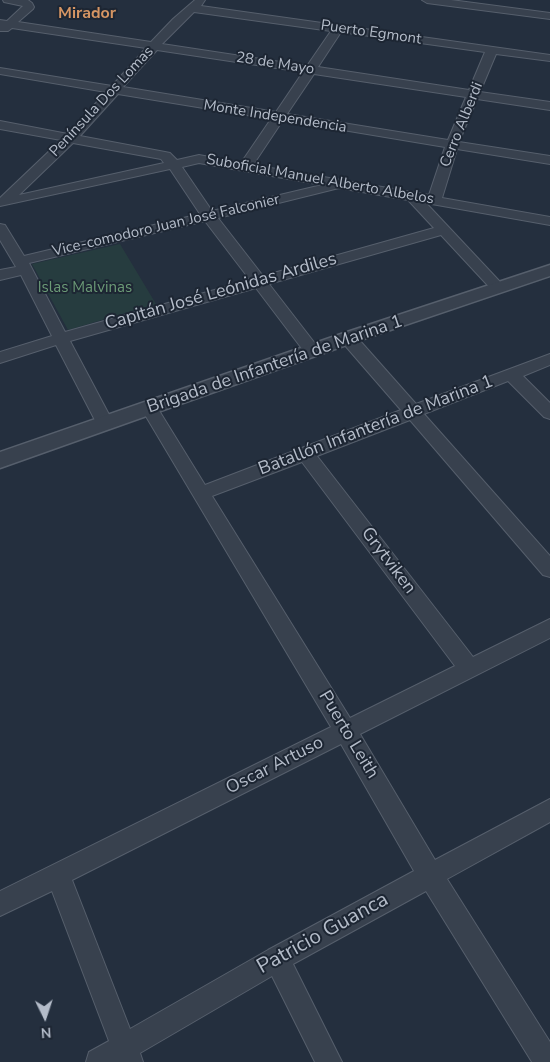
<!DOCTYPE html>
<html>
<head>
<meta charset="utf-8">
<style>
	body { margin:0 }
	#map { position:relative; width:550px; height:1062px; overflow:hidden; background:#242f3e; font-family:"Nunito Sans",sans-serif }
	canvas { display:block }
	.north { position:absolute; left:20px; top:992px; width:50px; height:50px; -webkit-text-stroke:4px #1d2633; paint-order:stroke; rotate:176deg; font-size:14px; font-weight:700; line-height:20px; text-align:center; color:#b4bcc9 }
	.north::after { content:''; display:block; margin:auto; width:18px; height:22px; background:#b4bcc9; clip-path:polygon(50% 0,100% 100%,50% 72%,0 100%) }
</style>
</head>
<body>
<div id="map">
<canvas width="550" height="1062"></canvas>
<div class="north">N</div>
</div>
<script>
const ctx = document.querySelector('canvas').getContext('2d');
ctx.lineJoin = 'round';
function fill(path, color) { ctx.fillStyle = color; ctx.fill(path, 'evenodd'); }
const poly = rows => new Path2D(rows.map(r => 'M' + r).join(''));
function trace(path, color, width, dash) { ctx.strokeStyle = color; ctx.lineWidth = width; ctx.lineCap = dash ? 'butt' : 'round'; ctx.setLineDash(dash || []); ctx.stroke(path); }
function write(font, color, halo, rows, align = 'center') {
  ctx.font = font + ' "Nunito Sans",sans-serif'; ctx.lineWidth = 4; ctx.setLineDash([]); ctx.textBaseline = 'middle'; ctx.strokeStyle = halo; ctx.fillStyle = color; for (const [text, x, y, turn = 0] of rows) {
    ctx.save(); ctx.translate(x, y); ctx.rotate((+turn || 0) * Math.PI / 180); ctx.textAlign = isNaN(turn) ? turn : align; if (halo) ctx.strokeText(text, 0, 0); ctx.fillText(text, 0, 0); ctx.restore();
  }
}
fill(poly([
	[120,244,156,304,68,330,32,264]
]), '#263c3f');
const minor = poly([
	[3,0,28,0,32,3,34,7,33,9,18,22,151,42,173,19,195,0,205,0,201,6,550,55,550,61,496,54,480,92,550,102,550,110,477,99,459,142,550,156,550,164,457,149,442,198,550,217,550,225,426,203,503,285,505,288,503,291,498,293,493,291,441,235,269,284,320,350,318,354,312,355,306,354,256,288,70,341,114,424,111,428,105,430,99,428,56,345,0,363,0,352,52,336,21,275,0,280,0,270,16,267,0,240,0,224,5,225,24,256,200,214,170,169,0,206,0,198,61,140,0,129,0,121,68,134,106,92,0,74,0,68,112,86,146,48,12,28,8,31,0,31,0,20,7,21,23,6,4,2,3,0],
	[194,12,331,31,307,66,162,44,194,12],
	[341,32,485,52,469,90,318,67,341,32],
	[157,50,303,72,276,112,123,87,157,50],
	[314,74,466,97,448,140,287,114,314,74],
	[118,94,271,119,241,163,199,155,177,160,170,153,165,152,80,136,118,94],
	[283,120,445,147,429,195,253,165,283,120],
	[73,143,161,159,164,163,19,195,73,143],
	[199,163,322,185,212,211,182,167,199,163],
	[339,188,408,200,434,228,263,276,218,218,339,188],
	[205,221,250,280,65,332,29,263,205,221],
	[422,0,451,0,550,13,550,19,427,3,422,0],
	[348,333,354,334,416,404,550,354,550,365,523,376,550,403,550,419,544,417,508,381,424,414,550,556,550,577,543,575,410,420,317,456,473,657,550,619,550,638,360,734,435,860,550,799,550,822,447,879,550,1042,550,1062,532,1062,426,891,293,964,342,1062,315,1062,272,976,140,1053,143,1062,86,1062,89,1052,109,1041,52,891,0,916,0,891,331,727,141,408,143,404,149,402,155,404,205,485,401,410,342,342,340,338,342,334,348,333],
	[302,462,455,666,350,718,212,496,302,462],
	[341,744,414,871,268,950,130,1029,72,880,341,744]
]);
const tertiary = poly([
	[550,265,550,276,355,342,0,468,0,452,341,334,550,265]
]);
trace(minor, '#565f6c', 2);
trace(tertiary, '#565f6c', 3);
fill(minor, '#38414e');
fill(tertiary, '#38414e');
write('15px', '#b4bcc9', '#1d2633', [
	["Puerto Egmont",371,33,8],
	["28 de Mayo",275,64,9],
	["Península Dos Lomas",102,102,-47],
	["Monte Independencia",275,117,9],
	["Cerro Alberdi",462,125,-68],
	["Suboficial Manuel Alberto Albelos",320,180,10],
	["Vice-comodoro Juan José Falconier",166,226,-13]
]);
write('15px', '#6b9a76', '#1d2633', [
	["Islas Malvinas",85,288]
]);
write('bold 16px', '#d59563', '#1d2633', [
	["Mirador",87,14]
]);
write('18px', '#b4bcc9', '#1d2633', [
	["Capitán José Leónidas Ardiles",221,292,-16],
	["Brigada de Infantería de Marina 1",275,365,-19],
	["Batallón Infantería de Marina 1",376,426,-21],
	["Grytviken",388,561,53],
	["Puerto Leith",348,735,59],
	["Oscar Artuso",275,766,-27]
]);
write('21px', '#b4bcc9', '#1d2633', [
	["Patricio Guanca",323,934,-29]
]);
</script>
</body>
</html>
